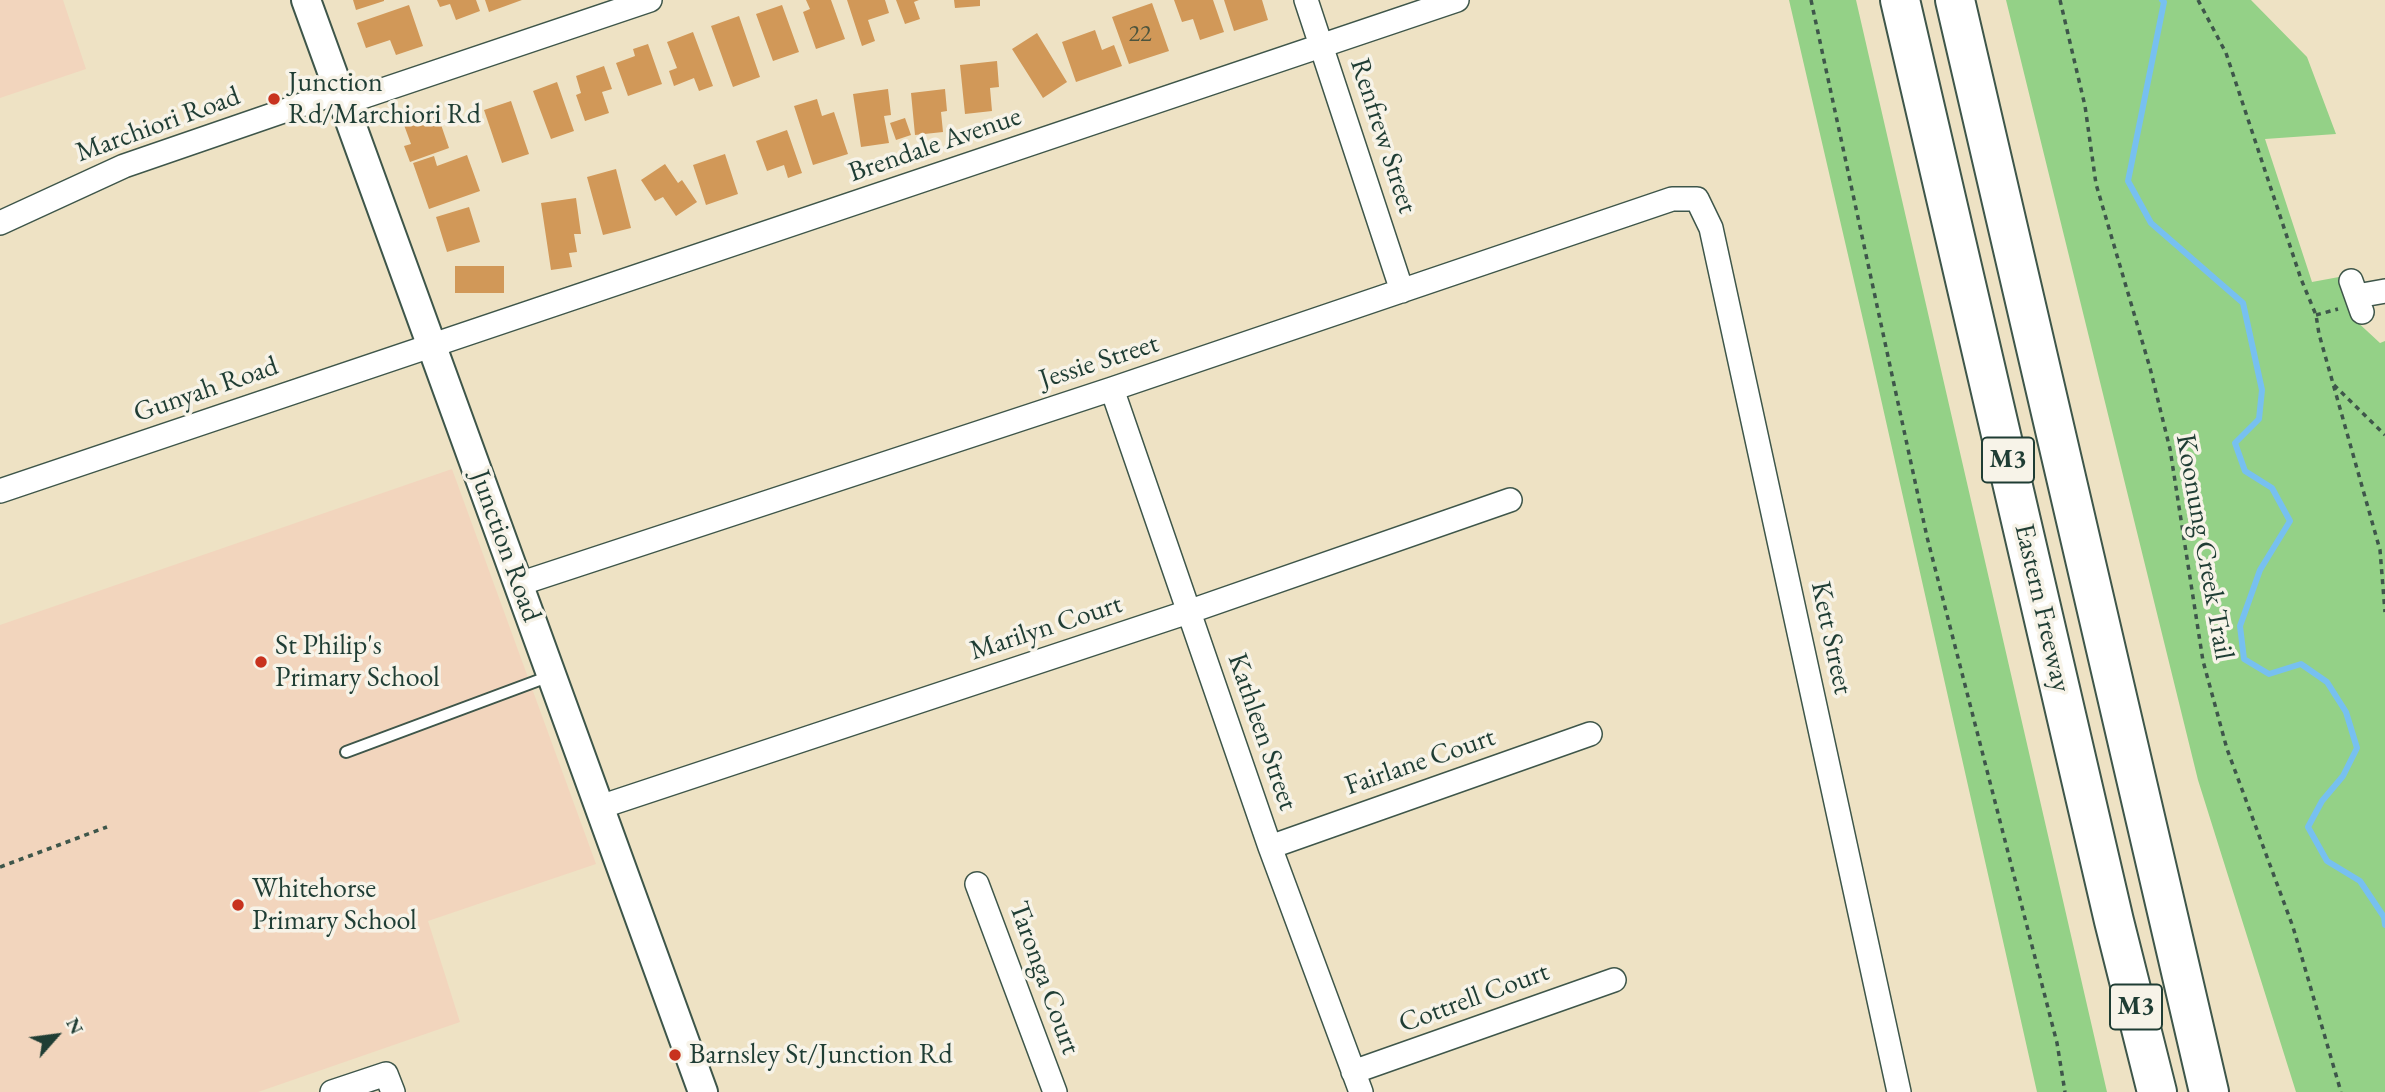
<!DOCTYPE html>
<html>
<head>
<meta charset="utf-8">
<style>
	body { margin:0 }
	#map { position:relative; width:2385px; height:1092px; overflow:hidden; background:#eee2c4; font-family:"EB Garamond",serif }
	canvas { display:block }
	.north { position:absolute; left:21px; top:1001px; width:70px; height:70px; -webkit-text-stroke:5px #f7f3e8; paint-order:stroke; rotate:62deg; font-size:19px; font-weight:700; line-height:28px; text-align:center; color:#1f3d34 }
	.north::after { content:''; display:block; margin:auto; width:24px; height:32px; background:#1f3d34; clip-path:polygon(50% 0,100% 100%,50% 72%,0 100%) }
</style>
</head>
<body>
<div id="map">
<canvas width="2385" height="1092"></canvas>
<div class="north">N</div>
</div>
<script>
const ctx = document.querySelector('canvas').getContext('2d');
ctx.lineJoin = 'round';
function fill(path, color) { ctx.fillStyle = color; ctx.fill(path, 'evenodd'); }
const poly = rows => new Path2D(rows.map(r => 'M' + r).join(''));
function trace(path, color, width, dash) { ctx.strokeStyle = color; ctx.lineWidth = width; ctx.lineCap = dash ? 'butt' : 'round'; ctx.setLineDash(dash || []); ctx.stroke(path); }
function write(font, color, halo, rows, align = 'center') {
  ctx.font = font + ' "EB Garamond",serif'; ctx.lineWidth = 7; ctx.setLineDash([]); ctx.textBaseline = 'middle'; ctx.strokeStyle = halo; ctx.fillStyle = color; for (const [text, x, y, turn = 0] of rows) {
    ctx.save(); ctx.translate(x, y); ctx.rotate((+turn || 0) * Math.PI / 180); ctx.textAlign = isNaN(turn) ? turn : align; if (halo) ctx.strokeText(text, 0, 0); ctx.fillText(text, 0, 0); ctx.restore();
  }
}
fill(poly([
	[0,0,63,0,86,69,0,98],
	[452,469,596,864,428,921,460,1022,258,1092,0,1092,0,625]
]), '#f2d5bd');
fill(poly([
	[1789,0,1856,0,2107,1092,2037,1092,1867,337],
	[2006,0,2251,0,2307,57,2336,134,2265,139,2312,282,2339,277,2353,318,2380,343,2385,341,2385,1092,2296,1092,2198,780]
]), '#94d187');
trace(poly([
	[2162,0,2164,2,2128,181,2151,223,2243,303,2262,390,2259,419,2235,443,2245,471,2272,488,2290,521,2260,570,2240,626,2244,659,2269,674,2301,664,2327,682,2346,712,2357,748,2343,776,2322,801,2308,827,2327,861,2360,881,2384,917,2385,925]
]), '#77c0f0', 6);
fill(poly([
	[353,0,384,0,384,1,356,10],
	[437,0,476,0,480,11,456,20,450,4,440,7],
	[485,0,522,0,489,12],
	[806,0,831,0,845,39,816,49,803,12,810,9],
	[847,0,885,0,889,13,868,20,875,41,862,46],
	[896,0,919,0,914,2,920,19,905,24],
	[954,0,980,0,980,6,955,8],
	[1174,0,1213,0,1224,32,1200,40,1193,19,1182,22],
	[1224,0,1262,0,1268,20,1234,31],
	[1152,3,1169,51,1129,64,1112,17],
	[409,5,423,46,396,55,390,40,366,48,357,23],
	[782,5,799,52,773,61,756,14],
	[739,16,760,77,733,87,711,26],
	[1095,30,1102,50,1114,45,1122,66,1076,82,1062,42],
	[693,32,713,86,699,91,694,78,674,86,669,71,677,68,667,42],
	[1037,33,1067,82,1043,98,1012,49],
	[648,44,662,84,628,96,616,63,635,56,633,49],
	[997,61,999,87,990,88,992,111,965,114,960,65],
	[604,66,612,89,602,92,609,113,585,121,576,95,581,93,576,76],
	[557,82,574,131,551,139,533,91],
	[888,89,891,115,884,116,889,143,861,147,853,94],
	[945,89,947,111,941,112,943,132,915,135,911,93],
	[817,99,822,116,834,112,848,154,813,165,794,106],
	[511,101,529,154,502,163,484,110],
	[437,113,449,148,410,162,404,146,411,144,404,125],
	[905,118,911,135,896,140,890,123],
	[787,130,802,173,788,178,784,165,767,171,756,141],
	[725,154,738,194,706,205,693,165],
	[467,155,480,191,429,209,413,163,434,156,437,166],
	[665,164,678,183,682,180,697,202,676,216,663,197,655,201,641,180],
	[616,169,631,228,603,235,587,177],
	[576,198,581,234,574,234,577,252,569,253,572,267,551,270,541,203],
	[469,207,480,242,447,252,436,217],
	[455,266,504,266,504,293,455,293]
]), '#d19858');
const service = poly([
	[346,752,550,676]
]);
const minor = poly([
	[1306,0,1402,291],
	[344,103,650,0],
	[0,223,124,166,339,92],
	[2351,281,2362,312],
	[2357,296,2385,291],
	[1112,389,1270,847,1361,1092],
	[0,491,1457,0],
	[519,584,1112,389,1672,199,1697,199,1711,228,1899,1092],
	[600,807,1188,612,1510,500],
	[1270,847,1590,734],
	[977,884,1055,1092],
	[1353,1072,1614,980],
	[332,1092,386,1074,393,1092]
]);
const tertiary = poly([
	[306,0,703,1092]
]);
const motorway = poly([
	[1900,0,2114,921,2157,1092],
	[1955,0,2209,1092]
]);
trace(service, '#3e564a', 14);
trace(minor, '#3e564a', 26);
trace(tertiary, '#3e564a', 32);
trace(motorway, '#3e564a', 42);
trace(poly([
	[1811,0,1927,537,2057,1043,2065,1092],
	[2060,0,2085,106,2096,184,2150,368,2170,449,2203,661,2227,749,2293,927,2341,1092],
	[2198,0,2226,53,2301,279,2316,315,2319,334,2380,550,2385,612],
	[2316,315,2338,309],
	[2334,385,2385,435],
	[0,867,107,827]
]), '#3e564a', 3.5, [5, 5]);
trace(service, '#fff', 10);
trace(minor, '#fff', 23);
trace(tertiary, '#fff', 28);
trace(motorway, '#fff', 38);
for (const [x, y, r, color] of [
	[274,99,7,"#c8321e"],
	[261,662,7,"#c8321e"],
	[238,905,7,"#c8321e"],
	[675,1055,7,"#c8321e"]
]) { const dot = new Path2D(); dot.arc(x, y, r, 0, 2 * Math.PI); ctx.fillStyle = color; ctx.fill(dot); trace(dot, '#f7f3e8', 2.5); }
write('24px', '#4c543d', null, [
	["22",1140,34]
]);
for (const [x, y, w] of [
	[2008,460,52],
	[2136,1007,52]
]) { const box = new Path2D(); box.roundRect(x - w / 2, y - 22.5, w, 45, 5); ctx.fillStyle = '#f7f3e8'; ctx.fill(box); trace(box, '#1f3d34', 2); }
write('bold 26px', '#1f3d34', null, [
	["M3",2008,460],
	["M3",2136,1007]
]);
write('28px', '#1f3d34', '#f7f3e8', [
	["Junction",288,83],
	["Rd/Marchiori Rd",288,115],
	["St Philip's",275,646],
	["Primary School",275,678],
	["Whitehorse",252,889],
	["Primary School",252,921],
	["Barnsley St/Junction Rd",689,1055]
], 'left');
write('28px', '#1f3d34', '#f7f3e8', [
	["Marchiori Road",158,125,-20],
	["Renfrew Street",1383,136,72],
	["Brendale Avenue",935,145,-19],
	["Jessie Street",1099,362,-18],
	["Gunyah Road",206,390,-19],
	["Junction Road",505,546,70],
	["Koonung Creek Trail",2204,547,80],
	["Eastern Freeway",2042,608,77],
	["Marilyn Court",1046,628,-18],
	["Kett Street",1831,638,78],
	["Kathleen Street",1262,732,71],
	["Fairlane Court",1420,762,-19],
	["Taronga Court",1044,978,70],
	["Cottrell Court",1474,998,-20]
]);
</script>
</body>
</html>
